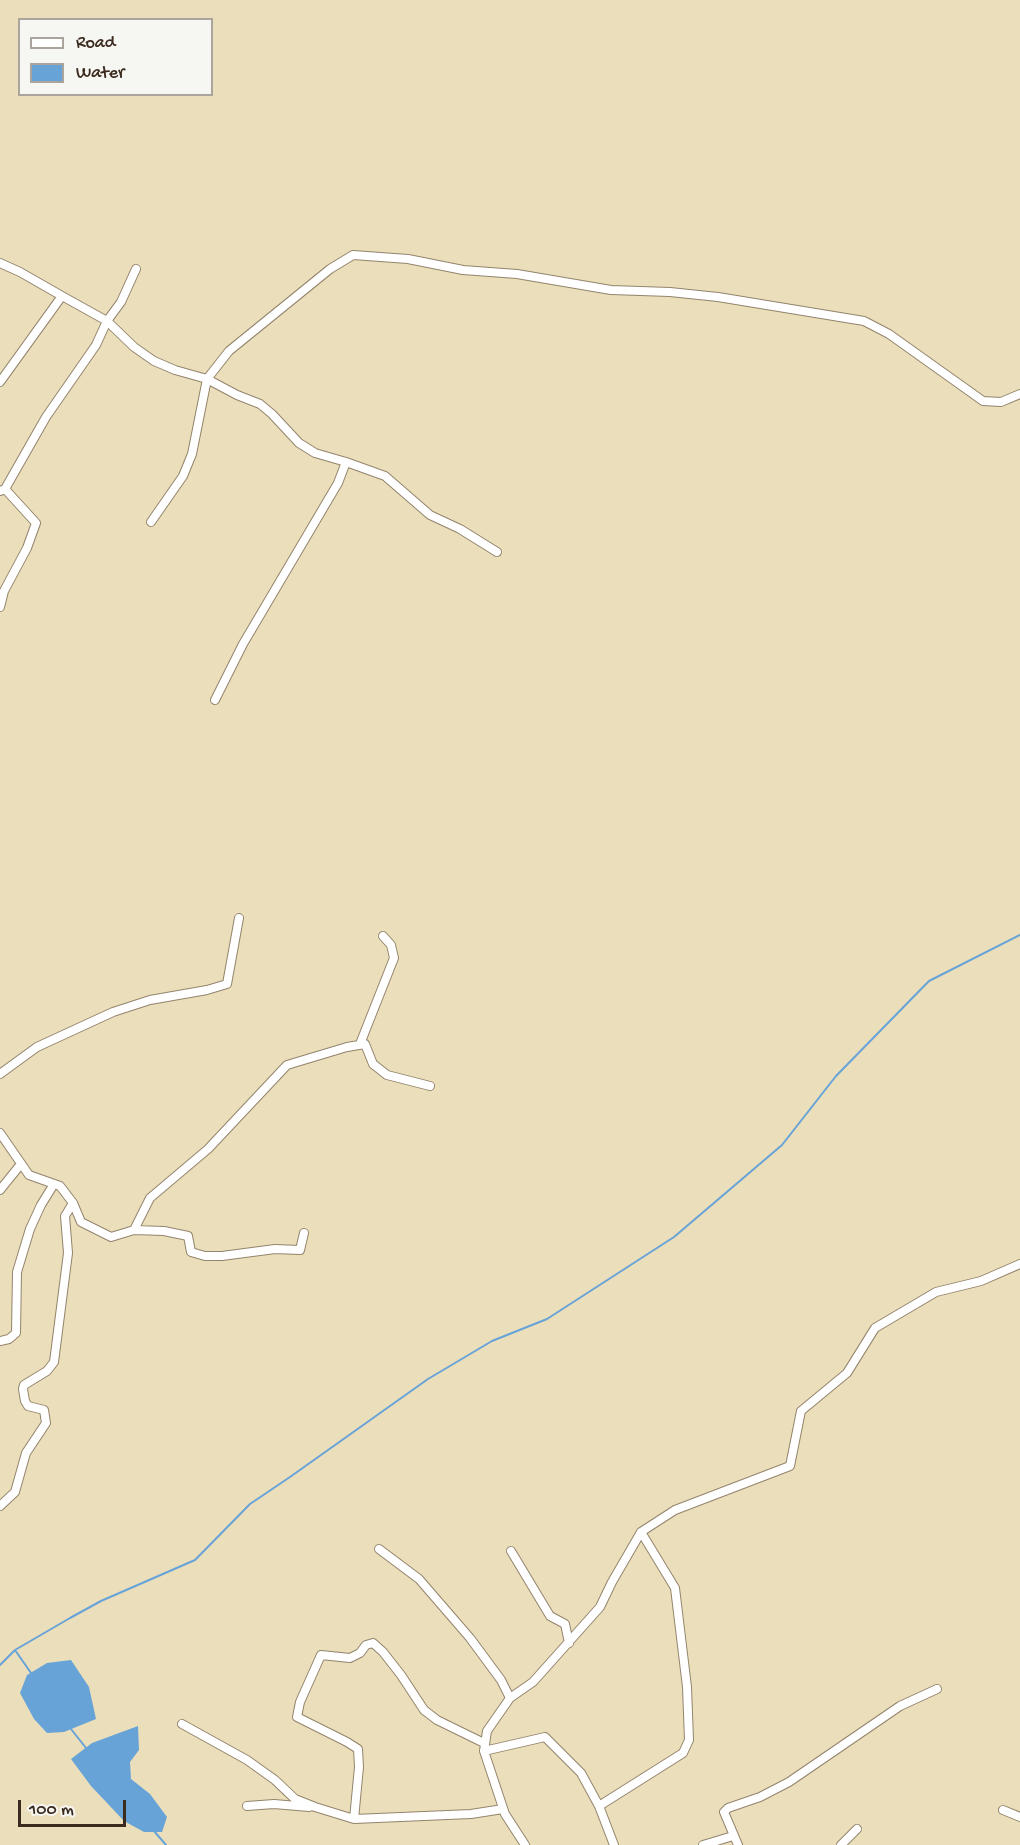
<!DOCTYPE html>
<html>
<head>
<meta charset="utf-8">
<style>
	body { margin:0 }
	#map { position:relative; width:1020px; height:1845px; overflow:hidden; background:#ebdebb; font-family:"Gochi Hand",sans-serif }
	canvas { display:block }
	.legend { position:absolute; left:18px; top:18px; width:195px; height:78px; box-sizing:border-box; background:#f6f6f2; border:2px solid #aba49d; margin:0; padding:8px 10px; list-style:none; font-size:18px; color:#3b2a1e }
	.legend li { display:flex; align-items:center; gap:12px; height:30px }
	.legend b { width:30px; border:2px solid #aba49d }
	.scale { position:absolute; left:18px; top:1800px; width:108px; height:27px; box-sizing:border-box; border:3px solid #3b2a1e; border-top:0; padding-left:8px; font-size:18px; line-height:21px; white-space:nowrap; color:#3b2a1e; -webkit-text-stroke:4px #f6f6f2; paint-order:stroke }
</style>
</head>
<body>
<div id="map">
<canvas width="1020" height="1845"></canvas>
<ul class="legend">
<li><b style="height:8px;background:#fff"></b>Road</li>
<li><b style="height:16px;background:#68a3d8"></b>Water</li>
</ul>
<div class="scale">100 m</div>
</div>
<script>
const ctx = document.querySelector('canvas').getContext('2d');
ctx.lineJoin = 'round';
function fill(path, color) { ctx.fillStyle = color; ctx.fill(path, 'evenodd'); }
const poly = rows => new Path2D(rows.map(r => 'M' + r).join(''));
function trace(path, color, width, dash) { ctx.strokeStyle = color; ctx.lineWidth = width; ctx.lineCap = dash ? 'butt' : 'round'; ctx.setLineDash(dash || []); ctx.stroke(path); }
fill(poly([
	[71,1660,89,1687,96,1719,64,1732,47,1733,34,1719,20,1693,27,1675,47,1663],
	[138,1726,139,1750,130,1762,131,1779,150,1794,167,1817,162,1832,144,1832,124,1821,91,1786,71,1759,92,1743]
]), '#68a3d8');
trace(poly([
	[15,1650,31,1673],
	[0,1665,15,1650,70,1618,101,1601,195,1560,250,1504,290,1477,428,1379,492,1341,547,1319,674,1237,782,1145,836,1076,929,981,1020,935],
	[71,1729,86,1748],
	[154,1831,166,1845]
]), '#68a3d8', 2);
const minor = poly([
	[0,263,20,272,62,296,0,382],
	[136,269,121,302,107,321,134,347,154,361,175,370,207,379,237,395,260,404,272,414,299,443,315,453,346,462,385,476,430,515,460,529,497,552],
	[0,491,5,489,46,417,96,345,107,321,62,296],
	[151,522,183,476,192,454,207,379,229,351,330,269,353,255,408,259,463,270,517,274,611,290,670,292,718,297,864,321,889,334,983,401,1001,402,1020,394],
	[0,607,4,591,27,548,36,523,5,489],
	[215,700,243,644,338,483,346,462],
	[360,1044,394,958,391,945,383,936],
	[0,1074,37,1047,113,1012,150,1000,207,990,227,984,239,918],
	[0,1133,29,1175,60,1186,73,1203,81,1222,111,1237,134,1230,164,1231,188,1236,191,1252,205,1256,222,1256,275,1249,300,1250,304,1233],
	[0,1190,21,1164],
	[134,1230,150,1198,208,1149,287,1065,347,1047,365,1044,373,1064,387,1075,430,1086],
	[0,1341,9,1339,16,1333,17,1272,30,1229,41,1205,54,1184],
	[0,1506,15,1492,26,1453,46,1423,44,1410,28,1406,25,1401,23,1389,24,1385,47,1371,54,1362,68,1253,65,1216,73,1203],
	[379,1549,419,1579,470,1638,501,1680,510,1698],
	[511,1551,550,1616,565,1624,569,1643],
	[182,1724,247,1760,275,1780,295,1799,315,1807,354,1819,471,1814,503,1809],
	[484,1751,545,1737,581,1773,599,1806,614,1845],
	[247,1806,274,1804,309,1807],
	[599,1806,683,1753,689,1740,687,1687,675,1588,641,1532],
	[1003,1810,1020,1817],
	[354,1819,359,1767,358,1749,347,1742,297,1717,300,1702,321,1655,350,1658,360,1653,366,1645,373,1643,383,1652,401,1675,424,1710,437,1720,484,1743],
	[525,1845,505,1814,484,1751,487,1731,510,1698,533,1682,600,1607,612,1582,641,1532,675,1510,790,1466,801,1411,847,1373,875,1328,936,1292,981,1281,1020,1264],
	[703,1845,733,1836],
	[738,1845,724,1812,728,1808,760,1797,789,1782,900,1706,937,1689],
	[841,1845,857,1829]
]);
trace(minor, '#93846c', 10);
trace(minor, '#fff', 8);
</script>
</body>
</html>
